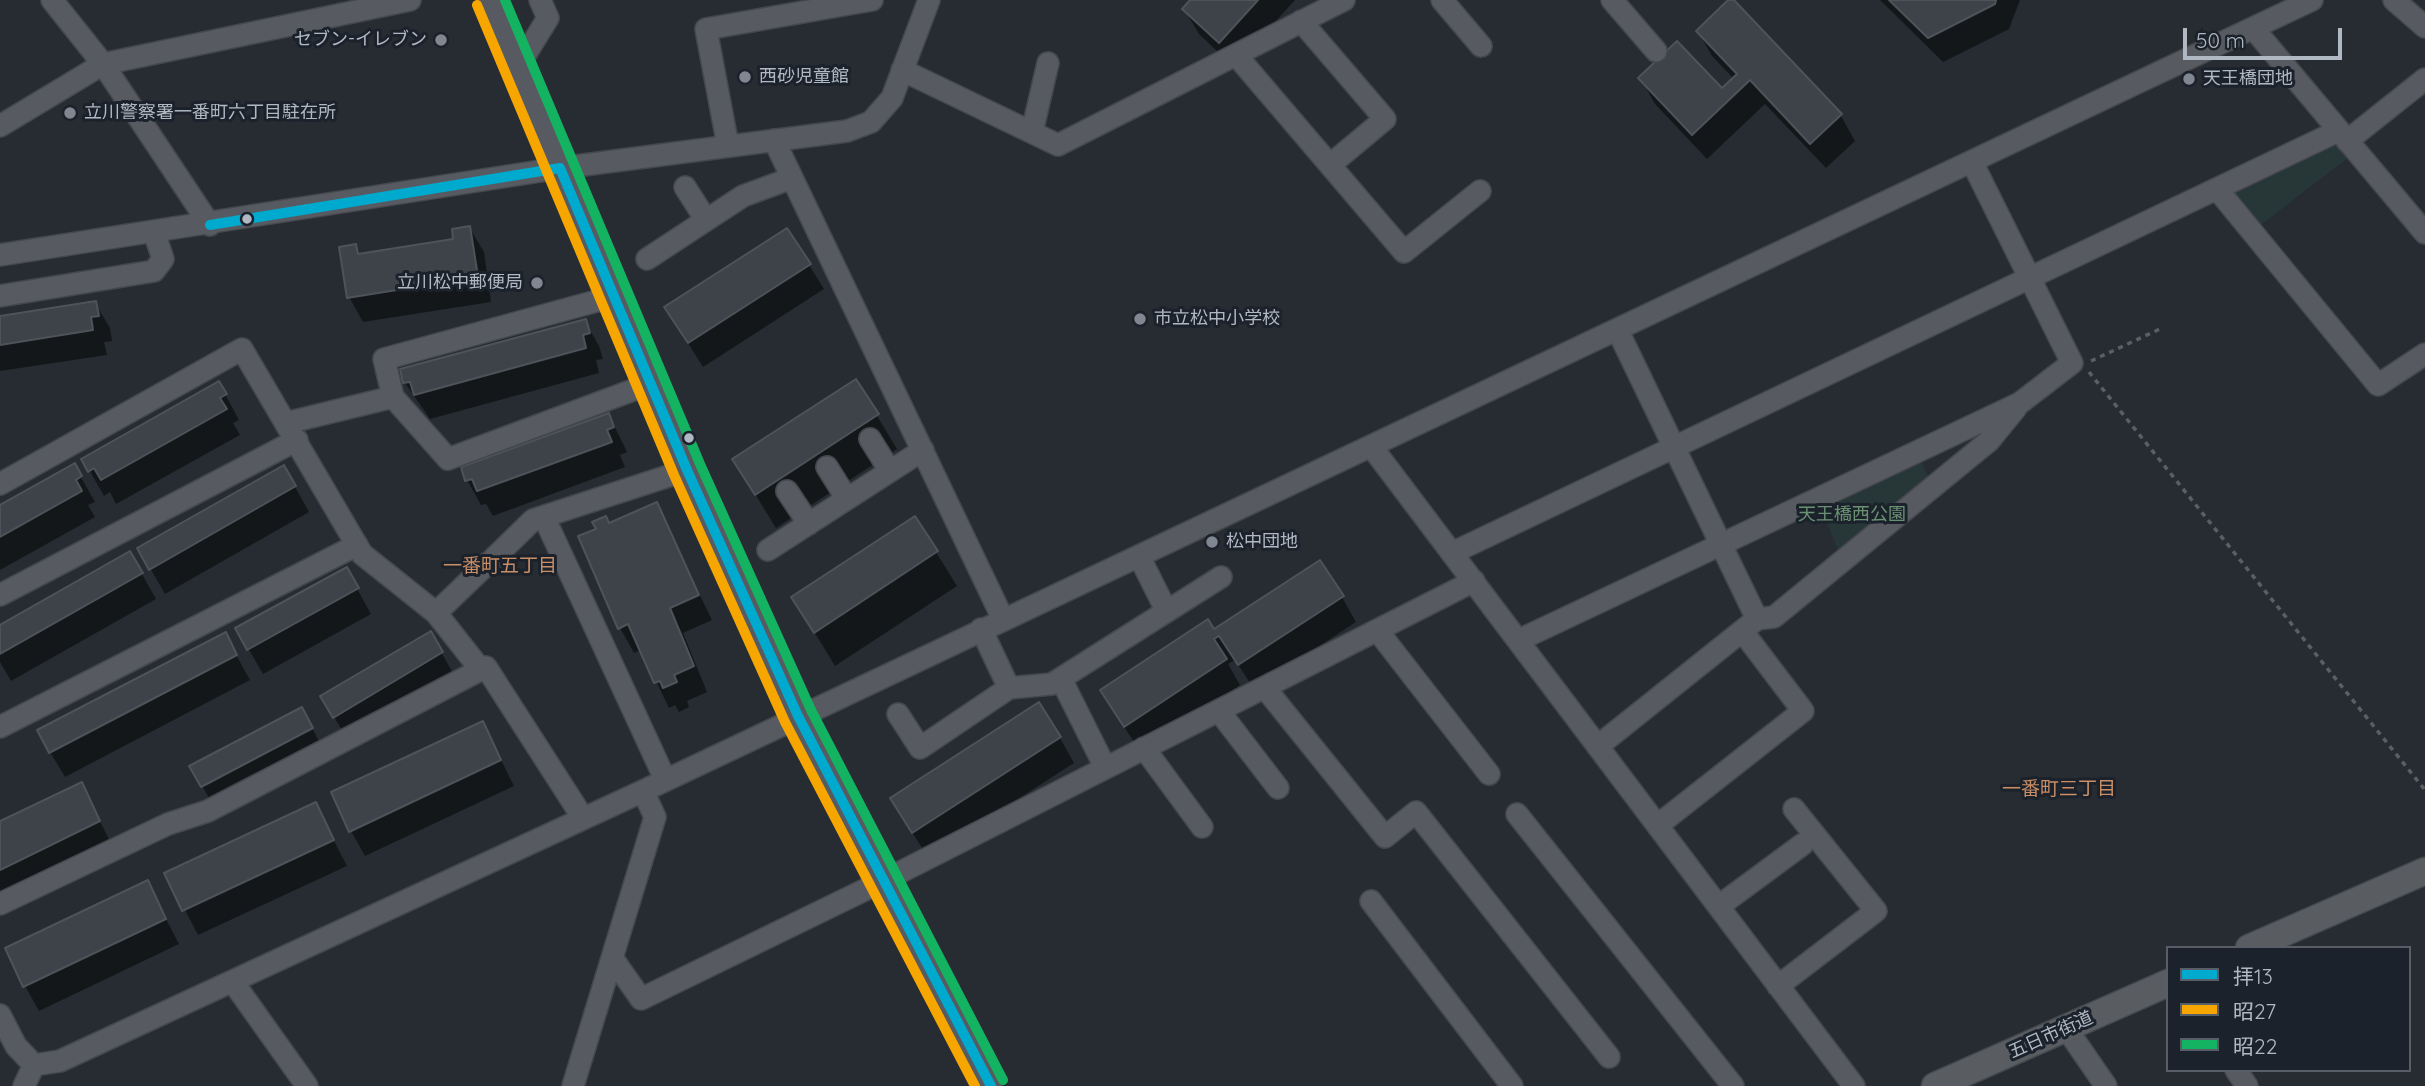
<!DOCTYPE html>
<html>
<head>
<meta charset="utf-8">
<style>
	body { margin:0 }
	#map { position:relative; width:2425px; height:1086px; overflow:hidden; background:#262c32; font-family:Quicksand,"Noto Sans JP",sans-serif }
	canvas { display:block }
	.legend { position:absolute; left:2166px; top:946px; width:245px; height:126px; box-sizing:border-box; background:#1b222b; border:2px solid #575e68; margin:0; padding:9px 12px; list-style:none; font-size:21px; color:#b0b8c3 }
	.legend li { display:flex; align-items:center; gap:14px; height:35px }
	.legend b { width:35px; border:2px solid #575e68 }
	.scale { position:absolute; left:2183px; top:28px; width:159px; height:32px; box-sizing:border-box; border:4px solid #b0b8c3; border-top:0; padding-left:9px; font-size:21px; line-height:24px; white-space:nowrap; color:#b0b8c3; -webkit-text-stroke:5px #1b222b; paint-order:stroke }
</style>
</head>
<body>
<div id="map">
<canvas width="2425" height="1086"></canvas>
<ul class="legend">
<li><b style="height:9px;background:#00a9ce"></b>拝13</li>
<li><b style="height:9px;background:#f7a600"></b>昭27</li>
<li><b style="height:9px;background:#13b361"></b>昭22</li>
</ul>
<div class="scale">50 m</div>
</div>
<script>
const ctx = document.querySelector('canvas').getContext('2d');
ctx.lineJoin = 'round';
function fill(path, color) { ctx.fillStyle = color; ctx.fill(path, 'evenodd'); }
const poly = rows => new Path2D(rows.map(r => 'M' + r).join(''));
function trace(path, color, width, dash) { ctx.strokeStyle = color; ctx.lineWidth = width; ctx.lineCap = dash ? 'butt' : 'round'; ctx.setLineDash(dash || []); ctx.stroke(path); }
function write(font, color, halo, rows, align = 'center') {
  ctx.font = font + ' Quicksand,"Noto Sans JP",sans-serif'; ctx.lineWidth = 6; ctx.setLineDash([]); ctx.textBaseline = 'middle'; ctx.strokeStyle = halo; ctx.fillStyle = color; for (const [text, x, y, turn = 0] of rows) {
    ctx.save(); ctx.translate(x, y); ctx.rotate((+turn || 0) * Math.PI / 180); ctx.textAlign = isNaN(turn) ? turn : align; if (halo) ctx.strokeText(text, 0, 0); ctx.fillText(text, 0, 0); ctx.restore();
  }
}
fill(poly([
	[2331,141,2349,157,2258,227,2227,194],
	[1919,457,1930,480,1839,553,1820,505]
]), '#273738');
fill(poly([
	[1193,0,1295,0,1234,67,1199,34,1184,9],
	[1731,0,1841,116,1855,141,1826,168,1765,104,1707,159,1655,104,1641,79,1722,91,1734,79,1712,56,1698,31],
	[1880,0,2020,0,2009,29,1943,62],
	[469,227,484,252,491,302,363,322,349,297,355,246,361,256,455,241],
	[809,265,824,289,703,367,681,332],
	[95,303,110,328,112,341,104,342,107,355,0,371,0,318],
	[585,321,599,346,603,359,596,360,599,373,430,419,405,383,402,371],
	[856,381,897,449,776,528,734,460],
	[219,383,239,420,233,423,240,435,116,504,110,492,104,496,83,459],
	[609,415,627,452,620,455,625,467,493,516,486,504,481,505,467,480],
	[74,465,95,502,88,505,95,517,0,570,0,507],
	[284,467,309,512,165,594,139,549],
	[656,505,712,620,683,633,707,692,687,701,689,707,679,712,675,705,669,708,641,650,634,653,620,628,609,525],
	[915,518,957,586,835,666,793,597],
	[130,553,156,599,11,681,0,662,0,627],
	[346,569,371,614,263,674,237,629],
	[1342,597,1356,622,1254,689,1235,660,1228,664,1240,685,1140,751,1117,716,1214,632],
	[430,633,456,678,349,742,322,697],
	[225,635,250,680,65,777,50,752],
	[302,709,326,754,216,811,192,767],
	[483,724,514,786,365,856,351,831],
	[1060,738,1074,763,928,857,906,823],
	[81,784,113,847,0,901,0,823],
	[315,804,347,866,198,935,166,873],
	[147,882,179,944,39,1011,25,986]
]), '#0007');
const building = poly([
	[1190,0,1258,0,1219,43,1182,9,1190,0],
	[1728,0,1734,0,1842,114,1810,144,1750,80,1692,135,1638,78,1677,41,1722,88,1737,74,1696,31,1728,0],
	[1889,0,1996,0,1995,4,1928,38,1889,0],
	[470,226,478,277,347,298,339,247,356,244,358,254,453,239,452,229,470,226],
	[787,228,811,264,688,343,664,307,787,228],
	[96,301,99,316,91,317,93,330,0,345,0,316,96,301],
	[586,319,590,333,583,335,586,348,414,395,410,382,403,383,400,369,586,319],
	[856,379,879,414,755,495,732,459,856,379],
	[219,381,227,394,220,398,227,409,101,480,94,468,88,472,81,459,219,381],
	[609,413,614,427,607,430,612,442,477,491,472,479,465,481,461,467,609,413],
	[75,463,82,476,76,480,82,491,0,537,0,505,75,463],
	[284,465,296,486,149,570,137,548,284,465],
	[657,502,699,595,670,608,694,666,674,675,677,682,663,688,660,681,654,683,628,624,618,629,578,536,596,529,592,522,606,516,609,523,657,502],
	[915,516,938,551,814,633,791,597,915,516],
	[130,551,143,573,0,654,0,625,130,551],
	[1320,560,1344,596,1238,665,1219,636,1214,639,1227,659,1124,727,1100,690,1208,619,1214,629,1320,560],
	[347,567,359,588,247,650,235,628,347,567],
	[431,631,443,652,333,718,320,696,431,631],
	[226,632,237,655,49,753,37,730,226,632],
	[1039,702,1061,737,912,833,890,798,1039,702],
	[302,707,313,728,201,787,189,766,302,707],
	[483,721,501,760,349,832,331,792,483,721],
	[82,782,100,821,0,870,0,821,82,782],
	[316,802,334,840,182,911,164,873,316,802],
	[148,880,166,919,23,987,5,948,148,880]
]);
fill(building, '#3e4349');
trace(building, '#4e5359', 2);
const minor = poly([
	[52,0,103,64,210,225],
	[490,0,687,470,798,716,991,1086],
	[1442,0,1481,46],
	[1612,0,1656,51],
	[2394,0,2425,27],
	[1301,21,1385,119,1330,165],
	[2253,28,2425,233],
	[1236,55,1404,252,1480,191],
	[516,61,524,57,548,18,540,0],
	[902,70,1058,145,1344,0],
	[0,126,103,64,410,0],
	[1032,132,1048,63],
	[774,140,1003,619],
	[2347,141,2425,79],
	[728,146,706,29,872,0],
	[685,187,706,220],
	[2217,189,2378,385,2425,354],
	[0,255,560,168,847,131,871,122,892,98,929,0],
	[647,259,743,196,792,178],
	[0,296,154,271,163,259,154,232],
	[1618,331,1757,619],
	[393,397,384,359,615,296],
	[286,423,393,397,448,459,652,383],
	[870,439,890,471],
	[1371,446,1854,1086],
	[827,467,847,499],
	[0,484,242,349,362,554,436,613,481,670],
	[787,491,809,524],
	[544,517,665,779],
	[768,550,923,450],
	[1452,553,2338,131],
	[1139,556,1166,610],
	[494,558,533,520,687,470],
	[0,595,297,440],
	[436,613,488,563],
	[981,629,1009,688],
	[1377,630,1489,774],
	[1519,640,2020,403,2072,363,1972,162],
	[1061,679,1105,767],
	[1265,688,1385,837,1416,812,1609,1057],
	[1219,711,1278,788],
	[898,714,920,748,1009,688,1052,684,1221,577],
	[0,727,357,545],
	[1598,746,1757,619,1774,617,1989,441,2016,408],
	[1144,748,1202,827],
	[1517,814,1733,1086],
	[1658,825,1803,711,1743,632],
	[1371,901,1512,1086],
	[0,904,168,824,208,811,486,667,583,818],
	[1719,906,1803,844],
	[613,959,641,999,883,881,1474,581],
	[233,982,307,1086],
	[1778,986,1876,911,1794,809],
	[0,1015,16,1046,34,1065,60,1061,643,791,2312,0],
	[2066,1028,2106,1086],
	[2236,1070,2247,1086],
	[24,1086,34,1065],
	[573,1086,655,817,643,791]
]);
const major = poly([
	[2249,948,2425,871],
	[1935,1086,2168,983]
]);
trace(minor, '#44484c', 24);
trace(major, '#44484f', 29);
trace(poly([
	[2091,361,2162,328],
	[2089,372,2425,790]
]), '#5a5f64', 3.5, [5, 5]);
trace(minor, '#575a60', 21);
trace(major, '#595d62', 26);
trace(poly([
	[210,225,560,168,687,470,798,716,991,1086]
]), '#00a9ce', 10);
trace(poly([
	[477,5,674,475,785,722,975,1086]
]), '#f7a600', 10);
trace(poly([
	[505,0,700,464,811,710,1003,1080]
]), '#13b361', 10);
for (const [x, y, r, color] of [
	[441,40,7,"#808790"],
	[745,77,7,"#808790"],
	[2189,79,7,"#808790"],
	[70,113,7,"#808790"],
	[247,219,6,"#b0b8c3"],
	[537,283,7,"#808790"],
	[1140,319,7,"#808790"],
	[689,438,6,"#b0b8c3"],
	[1212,542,7,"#808790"]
]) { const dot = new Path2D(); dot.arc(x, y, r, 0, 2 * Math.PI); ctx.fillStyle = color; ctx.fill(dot); trace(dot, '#1b222b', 2.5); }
write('18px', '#b0b8c3', '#1b222b', [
	["セブン-イレブン",427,40,"right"],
	["西砂児童館",759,77],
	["天王橋団地",2203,79],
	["立川警察署一番町六丁目駐在所",84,113],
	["立川松中郵便局",523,283,"right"],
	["市立松中小学校",1154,319],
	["松中団地",1226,542]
], 'left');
write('18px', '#6a9172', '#1b222b', [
	["天王橋西公園",1852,515]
]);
write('18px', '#b0b8c3', '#1b222b', [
	["五日市街道",2051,1035,-24]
]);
write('19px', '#c98e66', '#1b222b', [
	["一番町五丁目",500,566],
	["一番町三丁目",2059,789]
]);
</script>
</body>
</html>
